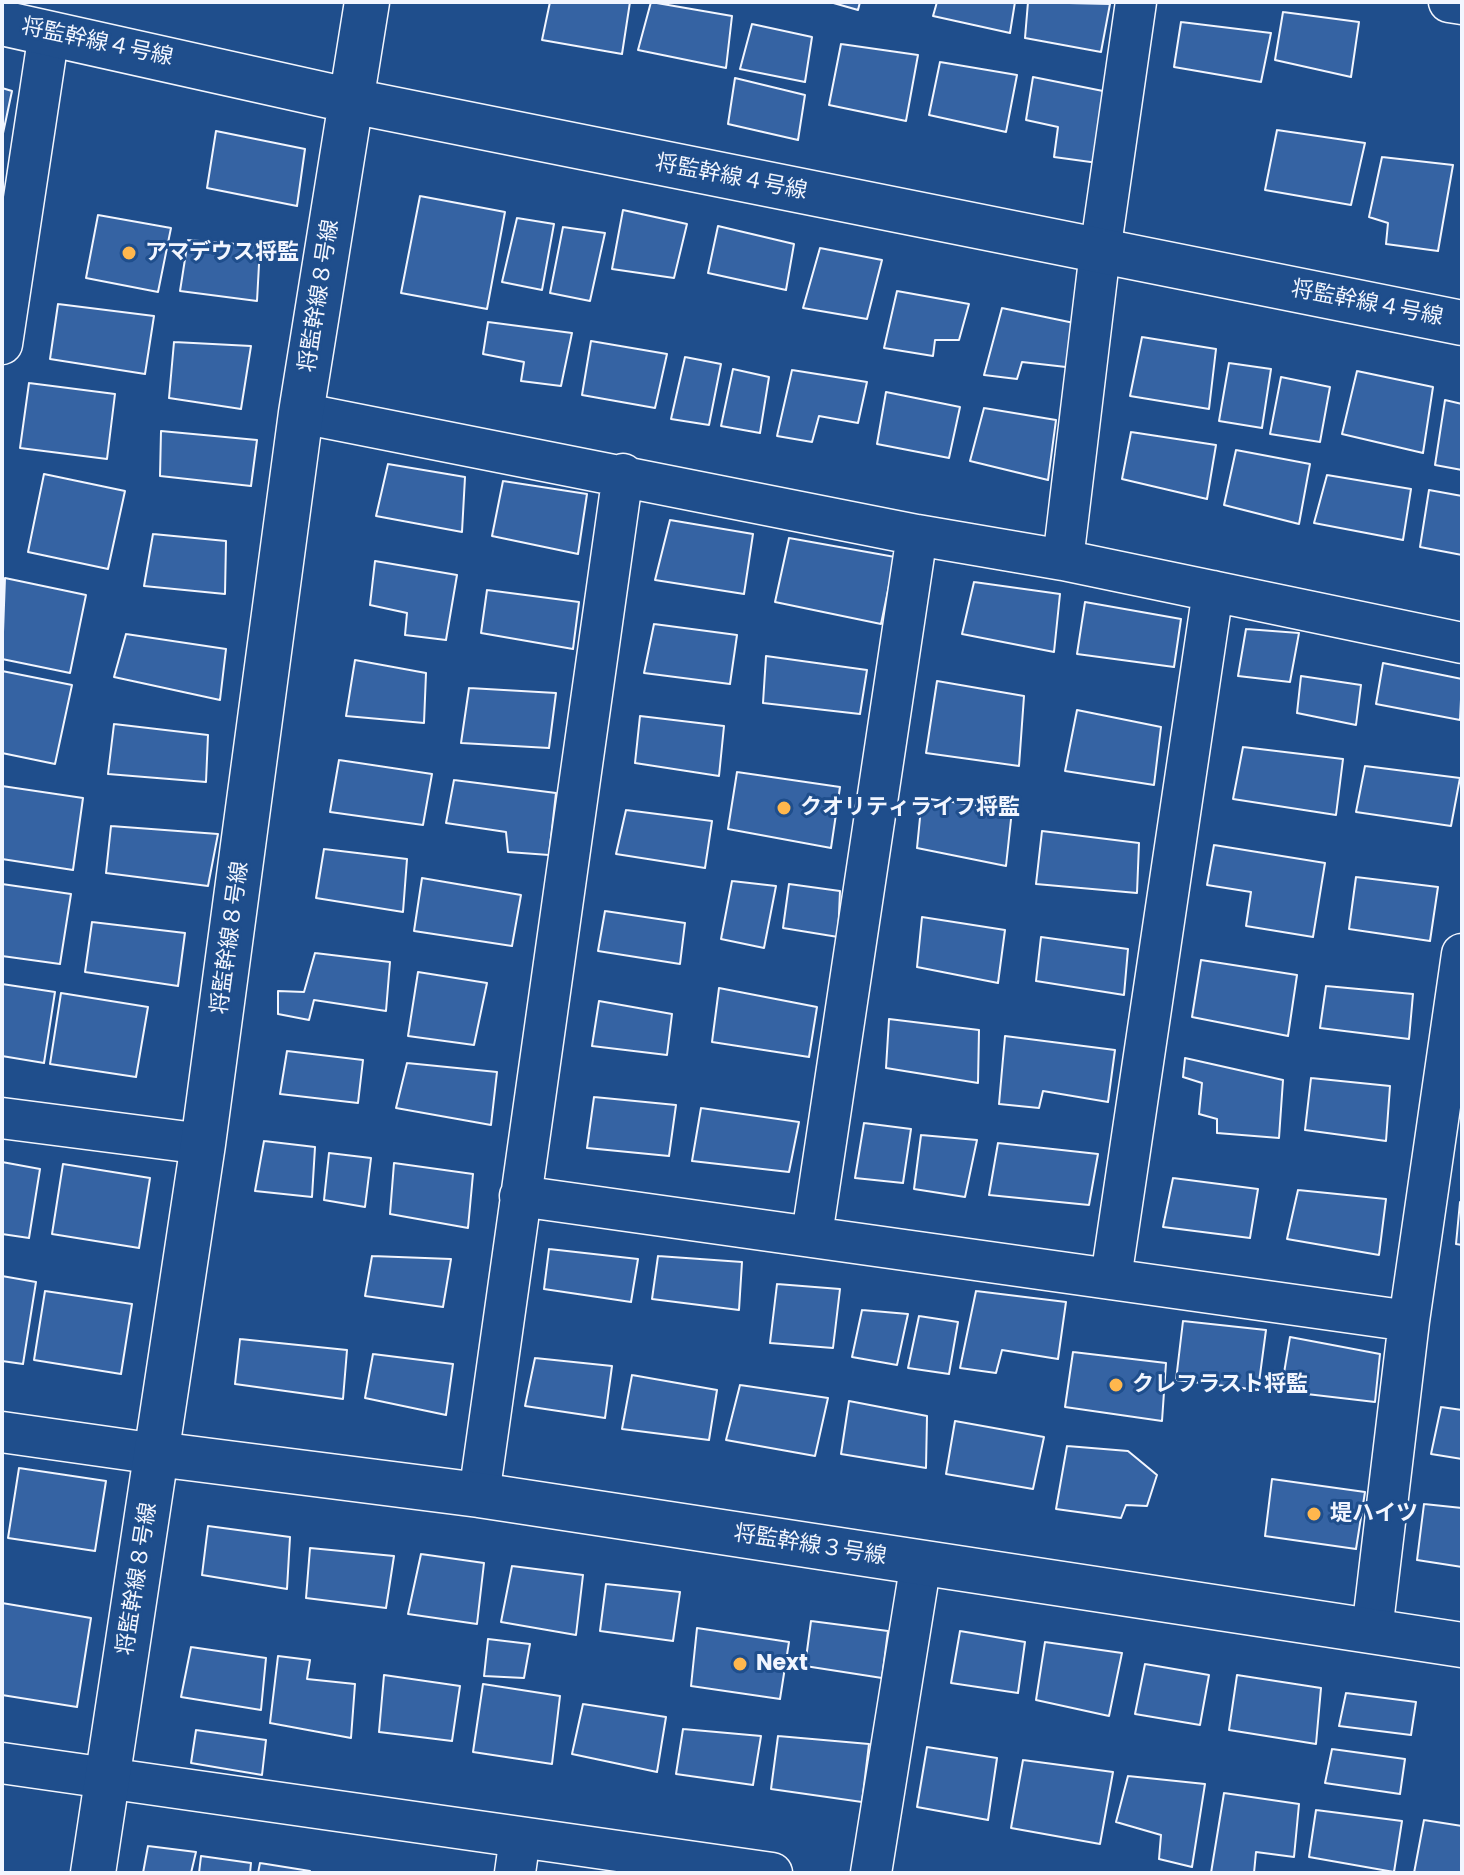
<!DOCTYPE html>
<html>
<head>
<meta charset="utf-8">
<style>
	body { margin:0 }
	#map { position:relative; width:1464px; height:1875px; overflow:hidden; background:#1f4e8c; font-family:Poppins,sans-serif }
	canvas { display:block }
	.frame { position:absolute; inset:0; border:4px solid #f2f6ff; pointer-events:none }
</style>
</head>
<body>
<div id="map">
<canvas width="1464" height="1875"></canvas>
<div class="frame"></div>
</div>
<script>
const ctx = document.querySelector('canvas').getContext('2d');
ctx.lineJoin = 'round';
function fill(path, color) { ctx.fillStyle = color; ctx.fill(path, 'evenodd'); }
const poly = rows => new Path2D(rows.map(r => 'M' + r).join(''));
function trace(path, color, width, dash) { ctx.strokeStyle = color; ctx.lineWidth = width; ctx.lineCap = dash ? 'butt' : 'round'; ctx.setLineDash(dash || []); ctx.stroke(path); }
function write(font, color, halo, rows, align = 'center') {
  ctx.font = font + ' Poppins,"Noto Sans JP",sans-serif'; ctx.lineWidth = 6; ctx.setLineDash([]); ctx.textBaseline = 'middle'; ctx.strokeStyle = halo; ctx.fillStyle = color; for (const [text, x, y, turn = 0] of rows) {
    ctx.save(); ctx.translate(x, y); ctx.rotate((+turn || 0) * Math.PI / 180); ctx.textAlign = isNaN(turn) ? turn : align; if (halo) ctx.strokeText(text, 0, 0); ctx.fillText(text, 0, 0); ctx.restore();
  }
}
const building = poly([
	[550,2,630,2,622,54,542,40,550,2],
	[651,2,732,16,726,68,638,50,651,2],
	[830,2,860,2,858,10,830,2],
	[937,2,1015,2,1010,33,933,16,937,2],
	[1028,2,1110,4,1101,52,1025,38,1028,2],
	[1283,12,1359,22,1351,77,1275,60,1283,12],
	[1181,22,1271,33,1261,82,1174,67,1181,22],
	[752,24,812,37,805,82,740,69,752,24],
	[841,44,918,55,906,121,829,105,841,44],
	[940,62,1017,75,1006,132,929,115,940,62],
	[1033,77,1103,91,1098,163,1054,157,1058,127,1026,120,1033,77],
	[735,78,805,95,798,140,728,124,735,78],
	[2,88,12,91,2,138,2,88],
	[1277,130,1365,143,1351,205,1265,190,1277,130],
	[216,131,305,149,297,206,207,188,216,131],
	[1382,157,1453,165,1438,251,1386,244,1388,223,1369,217,1382,157],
	[420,196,505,212,487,309,401,293,420,196],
	[623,210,687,224,674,278,612,269,623,210],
	[98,215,171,228,158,292,86,278,98,215],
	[517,218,554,224,542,290,502,282,517,218],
	[718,226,794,244,786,290,708,273,718,226],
	[563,227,605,233,590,301,550,293,563,227],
	[188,240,260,246,257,301,180,291,188,240],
	[820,248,882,260,867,319,803,308,820,248],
	[897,291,969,304,959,340,935,340,933,356,884,348,897,291],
	[58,304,154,316,145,374,50,359,58,304],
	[1002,308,1074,323,1066,367,1022,362,1017,379,984,375,1002,308],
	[488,322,572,333,561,386,521,381,524,362,483,354,488,322],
	[1142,337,1216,349,1209,409,1130,396,1142,337],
	[591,341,667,354,655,408,582,395,591,341],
	[174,342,251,346,241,409,169,398,174,342],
	[685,357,721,364,709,425,671,419,685,357],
	[1229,363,1271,369,1262,428,1219,421,1229,363],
	[733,369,769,377,760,433,721,426,733,369],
	[792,370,867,382,858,423,819,416,812,442,777,436,792,370],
	[1357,371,1433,387,1423,453,1342,434,1357,371],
	[1281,377,1330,387,1320,442,1270,434,1281,377],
	[29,383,115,394,107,459,20,448,29,383],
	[886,392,960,407,949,458,877,444,886,392],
	[1445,400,1462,404,1462,470,1435,465,1445,400],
	[984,408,1056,420,1048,480,970,461,984,408],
	[161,431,257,440,251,486,160,476,161,431],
	[1131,432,1216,445,1207,499,1122,479,1131,432],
	[1236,450,1310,464,1299,524,1224,505,1236,450],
	[388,464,465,477,462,532,376,516,388,464],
	[44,474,125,491,108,569,28,552,44,474],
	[1327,475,1411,489,1403,540,1314,523,1327,475],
	[503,481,587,494,578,554,492,536,503,481],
	[1429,490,1462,496,1462,555,1420,547,1429,490],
	[670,520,753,534,744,594,655,580,670,520],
	[153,534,226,541,225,594,144,586,153,534],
	[789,538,895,557,881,624,775,602,789,538],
	[375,561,457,575,446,640,405,635,407,613,370,605,375,561],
	[5,578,86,595,70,673,2,659,5,578],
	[974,582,1060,594,1054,652,962,634,974,582],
	[487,590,579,602,573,649,481,633,487,590],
	[1085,602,1181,619,1174,667,1077,654,1085,602],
	[654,624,737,635,730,684,644,673,654,624],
	[1246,629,1299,633,1290,682,1238,676,1246,629],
	[126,634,226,649,220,700,114,677,126,634],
	[766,656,867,670,860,714,763,703,766,656],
	[355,660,426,673,424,723,346,716,355,660],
	[1383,663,1462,679,1460,720,1376,704,1383,663],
	[2,671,72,685,55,764,2,753,2,671],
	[1301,676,1361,685,1356,725,1297,713,1301,676],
	[937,681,1024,696,1019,766,926,753,937,681],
	[469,688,556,693,549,748,461,743,469,688],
	[1077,710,1161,727,1154,785,1065,771,1077,710],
	[640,716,724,726,719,776,635,763,640,716],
	[114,724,208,735,206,782,108,774,114,724],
	[1243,747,1343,759,1336,815,1233,799,1243,747],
	[339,760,432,774,423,825,330,812,339,760],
	[1365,766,1460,778,1451,826,1356,812,1365,766],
	[737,772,840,787,831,848,728,829,737,772],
	[454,780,556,793,549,855,508,852,506,832,446,823,454,780],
	[2,786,83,798,73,870,2,859,2,786],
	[922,798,1012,810,1006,866,917,848,922,798],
	[626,810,712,821,705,868,616,854,626,810],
	[111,826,218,834,208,886,106,873,111,826],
	[1042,831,1139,843,1137,893,1036,884,1042,831],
	[1214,845,1325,863,1313,937,1246,926,1251,892,1207,885,1214,845],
	[324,849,407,859,403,912,316,898,324,849],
	[1356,877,1438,887,1430,941,1349,929,1356,877],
	[422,878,521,895,512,946,414,931,422,878],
	[732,881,776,886,764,948,721,939,732,881],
	[2,884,71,894,60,964,2,956,2,884],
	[789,884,840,891,838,937,783,928,789,884],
	[605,911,685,923,680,964,598,951,605,911],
	[922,917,1005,930,998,983,917,967,922,917],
	[92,922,185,933,178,986,85,972,92,922],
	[1041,937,1128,949,1124,995,1036,981,1041,937],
	[315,953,390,962,386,1011,314,1000,309,1020,278,1014,278,991,304,992,315,953],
	[1201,960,1297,975,1288,1036,1192,1017,1201,960],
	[418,972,487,983,474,1045,408,1036,418,972],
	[2,984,55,992,44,1063,2,1056,2,984],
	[1326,986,1413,994,1409,1039,1320,1028,1326,986],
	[719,988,817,1007,809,1057,712,1042,719,988],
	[61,993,148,1007,136,1077,50,1064,61,993],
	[599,1001,672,1014,667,1055,592,1046,599,1001],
	[889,1019,979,1030,978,1083,886,1068,889,1019],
	[1005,1036,1115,1050,1108,1102,1043,1091,1039,1108,999,1104,1005,1036],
	[287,1051,363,1060,358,1103,280,1094,287,1051],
	[1185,1058,1283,1080,1279,1138,1217,1133,1217,1119,1199,1114,1202,1083,1183,1077,1185,1058],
	[407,1063,497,1072,491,1125,396,1108,407,1063],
	[1311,1078,1390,1086,1386,1141,1305,1130,1311,1078],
	[594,1097,676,1105,669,1156,587,1148,594,1097],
	[701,1108,799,1122,789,1172,692,1161,701,1108],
	[864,1123,911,1129,903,1183,855,1178,864,1123],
	[921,1135,977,1140,965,1197,914,1189,921,1135],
	[264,1141,315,1147,312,1197,255,1191,264,1141],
	[998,1143,1098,1154,1089,1205,989,1195,998,1143],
	[329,1153,371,1158,365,1207,324,1200,329,1153],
	[2,1162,40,1169,29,1238,2,1234,2,1162],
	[394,1163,473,1174,468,1228,390,1214,394,1163],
	[63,1164,150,1178,139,1248,52,1234,63,1164],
	[1173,1178,1258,1189,1250,1238,1163,1227,1173,1178],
	[1298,1190,1386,1199,1379,1255,1287,1239,1298,1190],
	[1460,1202,1462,1203,1462,1245,1456,1244,1460,1202],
	[549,1249,638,1259,631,1302,544,1289,549,1249],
	[372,1256,451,1259,443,1307,365,1296,372,1256],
	[658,1256,742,1262,739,1310,652,1299,658,1256],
	[2,1276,36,1282,23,1364,2,1361,2,1276],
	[777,1284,840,1289,833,1348,770,1343,777,1284],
	[45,1291,132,1304,121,1374,34,1360,45,1291],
	[976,1291,1066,1302,1058,1359,1002,1350,996,1373,960,1368,976,1291],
	[862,1310,908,1314,897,1365,852,1357,862,1310],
	[919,1316,958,1322,949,1374,908,1368,919,1316],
	[1183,1321,1266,1330,1258,1390,1176,1380,1183,1321],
	[1290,1337,1380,1354,1375,1402,1281,1391,1290,1337],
	[240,1339,347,1350,343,1399,235,1384,240,1339],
	[1073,1352,1166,1363,1162,1421,1065,1407,1073,1352],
	[373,1354,453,1364,446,1415,365,1398,373,1354],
	[535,1358,612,1366,605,1418,525,1406,535,1358],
	[632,1375,717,1390,709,1440,622,1429,632,1375],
	[740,1385,828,1398,815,1456,726,1440,740,1385],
	[849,1401,927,1416,926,1468,841,1454,849,1401],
	[1441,1407,1462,1410,1462,1459,1431,1454,1441,1407],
	[955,1421,1044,1437,1033,1489,946,1474,955,1421],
	[1067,1446,1128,1451,1157,1475,1147,1506,1126,1505,1121,1518,1056,1509,1067,1446],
	[19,1468,106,1481,95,1551,8,1538,19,1468],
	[1272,1479,1365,1492,1356,1549,1265,1536,1272,1479],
	[1424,1504,1462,1508,1462,1567,1417,1560,1424,1504],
	[208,1526,290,1537,287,1589,202,1575,208,1526],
	[310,1548,394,1556,386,1608,306,1598,310,1548],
	[421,1554,484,1563,477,1624,408,1614,421,1554],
	[512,1566,583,1575,576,1635,501,1622,512,1566],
	[606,1584,680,1592,673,1641,600,1631,606,1584],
	[2,1603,91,1618,77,1707,2,1695,2,1603],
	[811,1621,888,1631,882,1678,805,1666,811,1621],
	[697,1628,789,1642,780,1699,691,1686,697,1628],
	[960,1631,1025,1642,1018,1693,951,1683,960,1631],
	[488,1639,530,1644,524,1678,484,1676,488,1639],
	[1045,1642,1122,1653,1109,1716,1036,1700,1045,1642],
	[191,1647,266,1658,261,1710,181,1697,191,1647],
	[278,1656,310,1660,307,1679,355,1684,351,1738,270,1723,278,1656],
	[1145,1664,1209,1675,1200,1725,1135,1714,1145,1664],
	[384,1675,460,1686,452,1741,379,1732,384,1675],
	[1237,1675,1321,1688,1316,1744,1229,1730,1237,1675],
	[483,1684,560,1696,552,1764,473,1752,483,1684],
	[1346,1693,1416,1702,1411,1735,1339,1726,1346,1693],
	[583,1704,666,1717,657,1772,572,1754,583,1704],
	[683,1729,761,1736,753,1785,676,1774,683,1729],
	[196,1730,266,1740,262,1775,191,1763,196,1730],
	[778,1736,869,1744,862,1802,771,1789,778,1736],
	[927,1747,997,1758,988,1820,917,1807,927,1747],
	[1332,1749,1405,1759,1400,1794,1325,1783,1332,1749],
	[1023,1760,1113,1772,1100,1844,1011,1828,1023,1760],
	[1128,1776,1205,1784,1192,1867,1159,1859,1161,1835,1116,1822,1128,1776],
	[1224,1793,1299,1804,1294,1857,1256,1852,1254,1873,1211,1873,1224,1793],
	[1316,1810,1402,1821,1394,1872,1309,1857,1316,1810],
	[1424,1820,1462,1826,1462,1873,1414,1873,1424,1820],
	[148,1846,196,1852,191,1873,143,1873,148,1846],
	[201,1856,251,1863,250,1873,199,1873,201,1856],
	[260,1863,310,1871,310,1873,258,1873,260,1863]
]);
fill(building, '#3563a3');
trace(building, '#f2f6ff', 2);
const street = poly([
	[1449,2,1462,4],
	[2,344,49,33],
	[301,413,917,535,1063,560,1462,643],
	[1063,560,1100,252,1136,2],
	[2,1118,203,1144],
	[520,1196,1409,1321],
	[812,1235,917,535],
	[1111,1278,1213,591],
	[2,1432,157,1454],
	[479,1495,623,474],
	[1372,1631,1409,1321,1462,954],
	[2,1763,772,1873],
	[515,1873,520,1837],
	[871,1873,921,1562]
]);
const secondary = poly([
	[2,23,352,101,1462,323],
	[157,1454,479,1495,1462,1645],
	[93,1873,203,1144,301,413,367,2]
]);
trace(street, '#f2f6ff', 43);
trace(secondary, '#f2f6ff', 47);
trace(street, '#1f4e8c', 40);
trace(secondary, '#1f4e8c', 44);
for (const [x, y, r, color] of [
	[129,253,8,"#ffb74d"],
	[784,808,8,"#ffb74d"],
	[1116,1385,8,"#ffb74d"],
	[1314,1514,8,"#ffb74d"],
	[740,1664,8,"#ffb74d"]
]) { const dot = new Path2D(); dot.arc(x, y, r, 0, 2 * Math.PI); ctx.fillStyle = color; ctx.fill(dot); trace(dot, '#1f4e8c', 3); }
write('22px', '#f2f6ff', '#1f4e8c', [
	["将監幹線４号線",97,43,12],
	["将監幹線４号線",731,178,11],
	["将監幹線８号線",320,296,-81],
	["将監幹線４号線",1367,304,11],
	["将監幹線８号線",231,938,-82],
	["将監幹線３号線",810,1546,9],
	["将監幹線８号線",138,1579,-81]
]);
write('bold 22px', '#f2f6ff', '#1f4e8c', [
	["アマデウス将監",145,253],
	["クオリティライフ将監",800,808],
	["クレフラスト将監",1132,1385],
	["堤ハイツ",1330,1514],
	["Next",756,1664]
], 'left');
</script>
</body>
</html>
